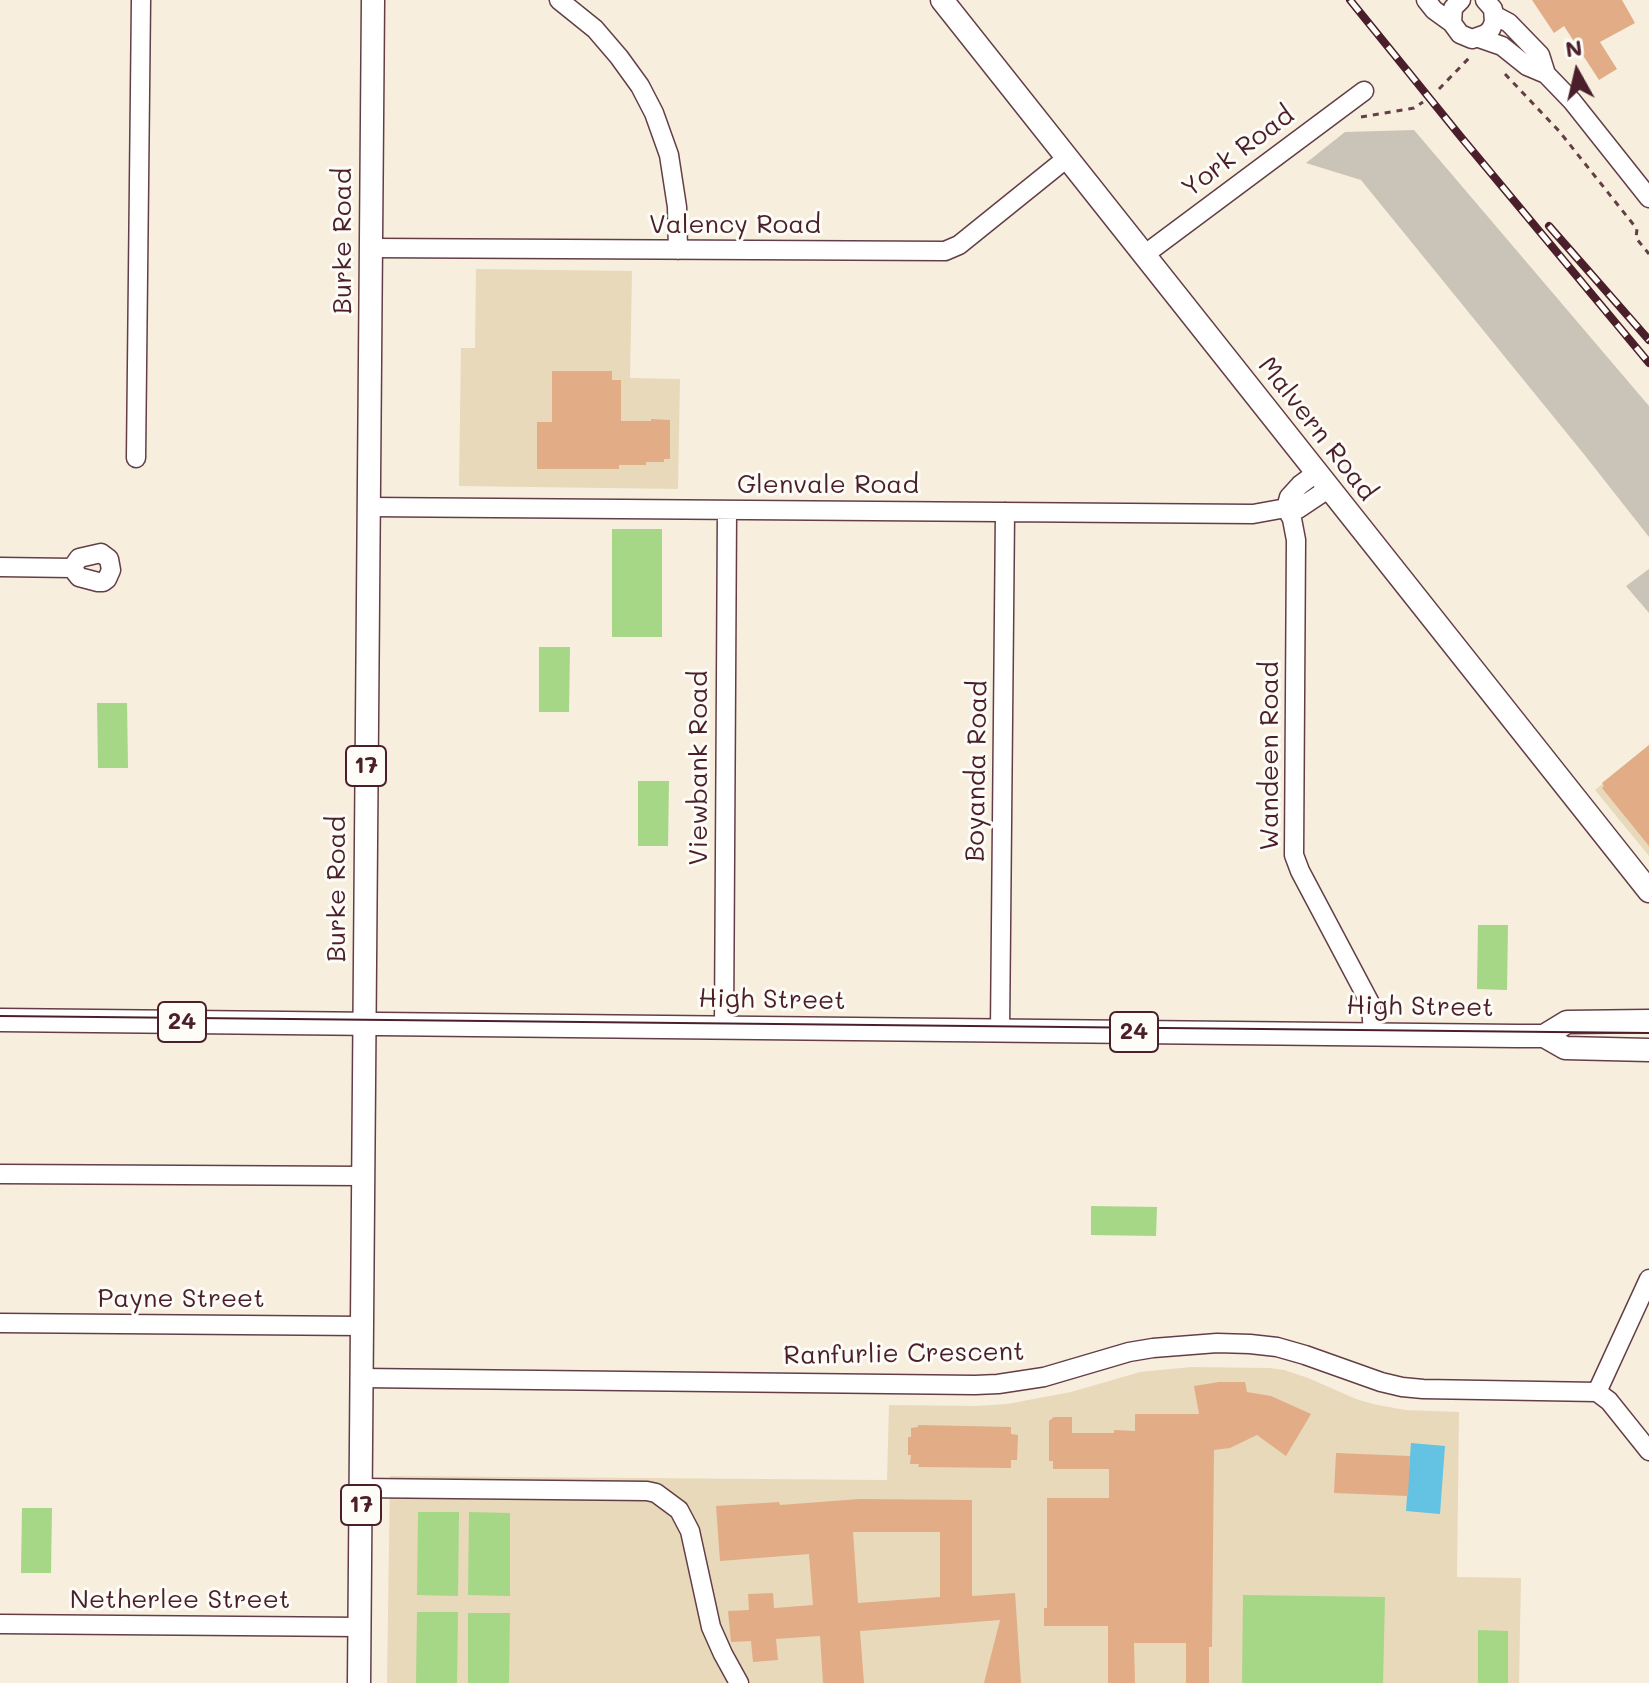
<!DOCTYPE html>
<html>
<head>
<meta charset="utf-8">
<style>
	body { margin:0 }
	#map { position:relative; width:1649px; height:1683px; overflow:hidden; background:#f7eedd; font-family:Mali,sans-serif }
	canvas { display:block }
	.north { position:absolute; left:1537px; top:32px; width:80px; height:80px; -webkit-text-stroke:6px #fdfcf7; paint-order:stroke; rotate:352deg; font-size:22px; font-weight:700; line-height:32px; text-align:center; color:#4a1f2b }
	.north::after { content:''; display:block; margin:auto; width:28px; height:36px; background:#4a1f2b; clip-path:polygon(50% 0,100% 100%,50% 72%,0 100%) }
</style>
</head>
<body>
<div id="map">
<canvas width="1649" height="1683"></canvas>
<div class="north">N</div>
</div>
<script>
const ctx = document.querySelector('canvas').getContext('2d');
ctx.lineJoin = 'round';
function fill(path, color) { ctx.fillStyle = color; ctx.fill(path, 'evenodd'); }
const poly = rows => new Path2D(rows.map(r => 'M' + r).join(''));
function trace(path, color, width, dash) { ctx.strokeStyle = color; ctx.lineWidth = width; ctx.lineCap = dash ? 'butt' : 'round'; ctx.setLineDash(dash || []); ctx.stroke(path); }
function write(font, color, halo, rows, align = 'center') {
  ctx.font = font + ' Mali,sans-serif'; ctx.lineWidth = 6; ctx.setLineDash([]); ctx.textBaseline = 'middle'; ctx.strokeStyle = halo; ctx.fillStyle = color; for (const [text, x, y, turn = 0] of rows) {
    ctx.save(); ctx.translate(x, y); ctx.rotate((+turn || 0) * Math.PI / 180); ctx.textAlign = isNaN(turn) ? turn : align; if (halo) ctx.strokeText(text, 0, 0); ctx.fillText(text, 0, 0); ctx.restore();
  }
}
fill(poly([
	[476,269,632,271,630,378,680,379,678,489,459,486,461,348,475,348],
	[1649,745,1649,856,1595,790],
	[1191,1367,1269,1368,1284,1370,1308,1378,1356,1399,1373,1404,1405,1410,1459,1412,1457,1577,1521,1578,1519,1683,387,1683,390,1476,887,1480,889,1405,976,1406,1007,1404,1071,1392,1140,1372]
]), '#e8d9ba');
fill(poly([
	[1414,130,1649,406,1649,537,1583,453,1361,180,1306,163,1345,132],
	[1649,569,1649,613,1626,586]
]), '#c9c3b8');
fill(poly([
	[612,529,662,529,662,637,612,637],
	[539,647,570,647,569,712,539,712],
	[97,703,127,703,128,768,98,768],
	[638,781,669,781,668,846,638,846],
	[1478,925,1508,925,1507,990,1477,989],
	[1091,1206,1157,1207,1156,1236,1091,1235],
	[22,1508,52,1508,51,1573,21,1573],
	[418,1512,459,1512,458,1596,417,1595],
	[469,1512,510,1513,510,1596,468,1595],
	[1243,1595,1385,1597,1383,1683,1242,1683],
	[417,1612,458,1612,457,1683,416,1683],
	[468,1613,510,1613,509,1683,468,1683],
	[1478,1630,1508,1631,1508,1683,1478,1683]
]), '#a5d787');
fill(poly([
	[1411,1443,1445,1446,1440,1514,1406,1511]
]), '#64c2e2');
fill(poly([
	[1532,0,1622,0,1635,23,1600,42,1617,69,1599,80,1564,26,1554,33],
	[552,371,612,371,612,380,621,380,621,421,651,421,651,419,670,420,670,459,664,459,664,462,646,462,646,465,619,465,619,469,537,469,537,422,552,422],
	[1649,745,1649,846,1602,788,1604,786,1602,783],
	[1219,1382,1245,1382,1247,1392,1271,1396,1311,1414,1286,1456,1257,1435,1230,1448,1214,1450,1212,1647,1209,1647,1209,1683,1186,1683,1186,1643,1134,1643,1135,1683,1108,1683,1108,1626,1044,1626,1044,1608,1047,1608,1047,1498,1109,1498,1109,1469,1053,1469,1053,1461,1049,1461,1049,1421,1054,1417,1072,1417,1072,1433,1114,1433,1114,1430,1135,1431,1135,1414,1199,1414,1194,1386],
	[918,1425,1011,1427,1011,1434,1018,1435,1017,1460,1011,1460,1011,1468,918,1467,919,1464,910,1464,911,1455,908,1455,908,1437,911,1437,911,1428,918,1427],
	[1336,1453,1410,1456,1408,1496,1334,1493],
	[860,1499,972,1500,972,1596,1015,1593,1021,1683,984,1683,1000,1620,860,1631,864,1683,823,1683,820,1636,776,1639,778,1660,753,1662,751,1641,731,1642,728,1611,749,1610,748,1594,773,1593,774,1608,813,1605,809,1554,720,1561,716,1506,779,1502,780,1505],
	[853,1532,940,1532,940,1597,858,1603]
]), '#e2ac87');
const minor = poly([
	[559,0,595,29,619,57,640,86,654,113,669,155,677,207,678,250],
	[1426,0,1434,10,1452,23],
	[1461,0,1453,8,1452,23,1460,34,1472,39,1486,34,1491,29,1494,22,1493,9,1485,0],
	[1494,15,1509,23,1540,55,1546,74],
	[1479,38,1502,46,1527,66,1546,74,1572,101,1649,198],
	[371,248,945,251,959,245,1067,158],
	[1144,255,1364,91],
	[136,458,141,0],
	[369,507,1253,514,1286,508,1298,509,1328,489],
	[1286,508,1292,519,1296,540,1294,855,1300,871,1371,1005,1373,1035],
	[1286,508,1289,497,1300,485,1316,473],
	[0,567,72,568,79,577,98,582,103,582,107,579,111,570,109,559,101,553,79,558,72,568],
	[724,1027,727,510],
	[1000,1030,1005,512],
	[0,1174,364,1176],
	[0,1323,362,1326],
	[362,1378,975,1385,998,1384,1044,1377,1129,1352,1153,1348,1217,1343,1250,1344,1277,1347,1305,1355,1381,1382,1402,1387,1423,1389,1597,1392,1609,1401,1649,1451],
	[1597,1392,1649,1279],
	[361,1488,647,1491,656,1493,679,1510,690,1531,711,1627,723,1654,739,1683],
	[0,1624,359,1627]
]);
const major = poly([
	[942,0,1649,891],
	[0,1020,1517,1036,1544,1036,1567,1022,1649,1021],
	[1544,1036,1565,1048,1649,1050],
	[359,1683,373,0]
]);
trace(minor, '#643e46', 21);
trace(major, '#643e46', 25);
trace(poly([
	[1505,74,1559,131,1637,229,1636,238,1649,254],
	[1439,89,1470,57],
	[1361,117,1414,108,1423,102]
]), '#643e46', 3, [6, 6]);
trace(minor, '#fff', 18);
trace(major, '#fff', 22);
trace(poly([
	[0,1016,1649,1033]
]), '#4a1f2b', 2);
const rail = poly([
	[1350,0,1461,137,1649,363],
	[1549,226,1649,340]
]);
trace(rail, '#4a1f2b', 8);
trace(rail, '#fdfcf7', 5, [15]);
for (const [x, y, w] of [
	[366,766,40],
	[182,1022,48],
	[1134,1032,48],
	[361,1505,40]
]) { const box = new Path2D(); box.roundRect(x - w / 2, y - 20, w, 40, 6); ctx.fillStyle = '#fdfcf7'; ctx.fill(box); trace(box, '#4a1f2b', 2); }
write('bold 24px', '#4a1f2b', null, [
	["17",366,766],
	["24",182,1022],
	["24",1134,1032],
	["17",361,1505]
]);
write('26px', '#4a1f2b', '#fdfcf7', [
	["York Road",1238,152,-37],
	["Valency Road",735,225],
	["Burke Road",343,241,-90],
	["Malvern Road",1317,429,52],
	["Glenvale Road",828,485],
	["Wandeen Road",1270,756,-90],
	["Viewbank Road",699,768,-90],
	["Boyanda Road",977,771,-89],
	["Burke Road",337,889,-90],
	["High Street",772,1000,1],
	["High Street",1420,1007,1],
	["Payne Street",181,1299],
	["Ranfurlie Crescent",904,1354,-1],
	["Netherlee Street",180,1600]
]);
</script>
</body>
</html>
